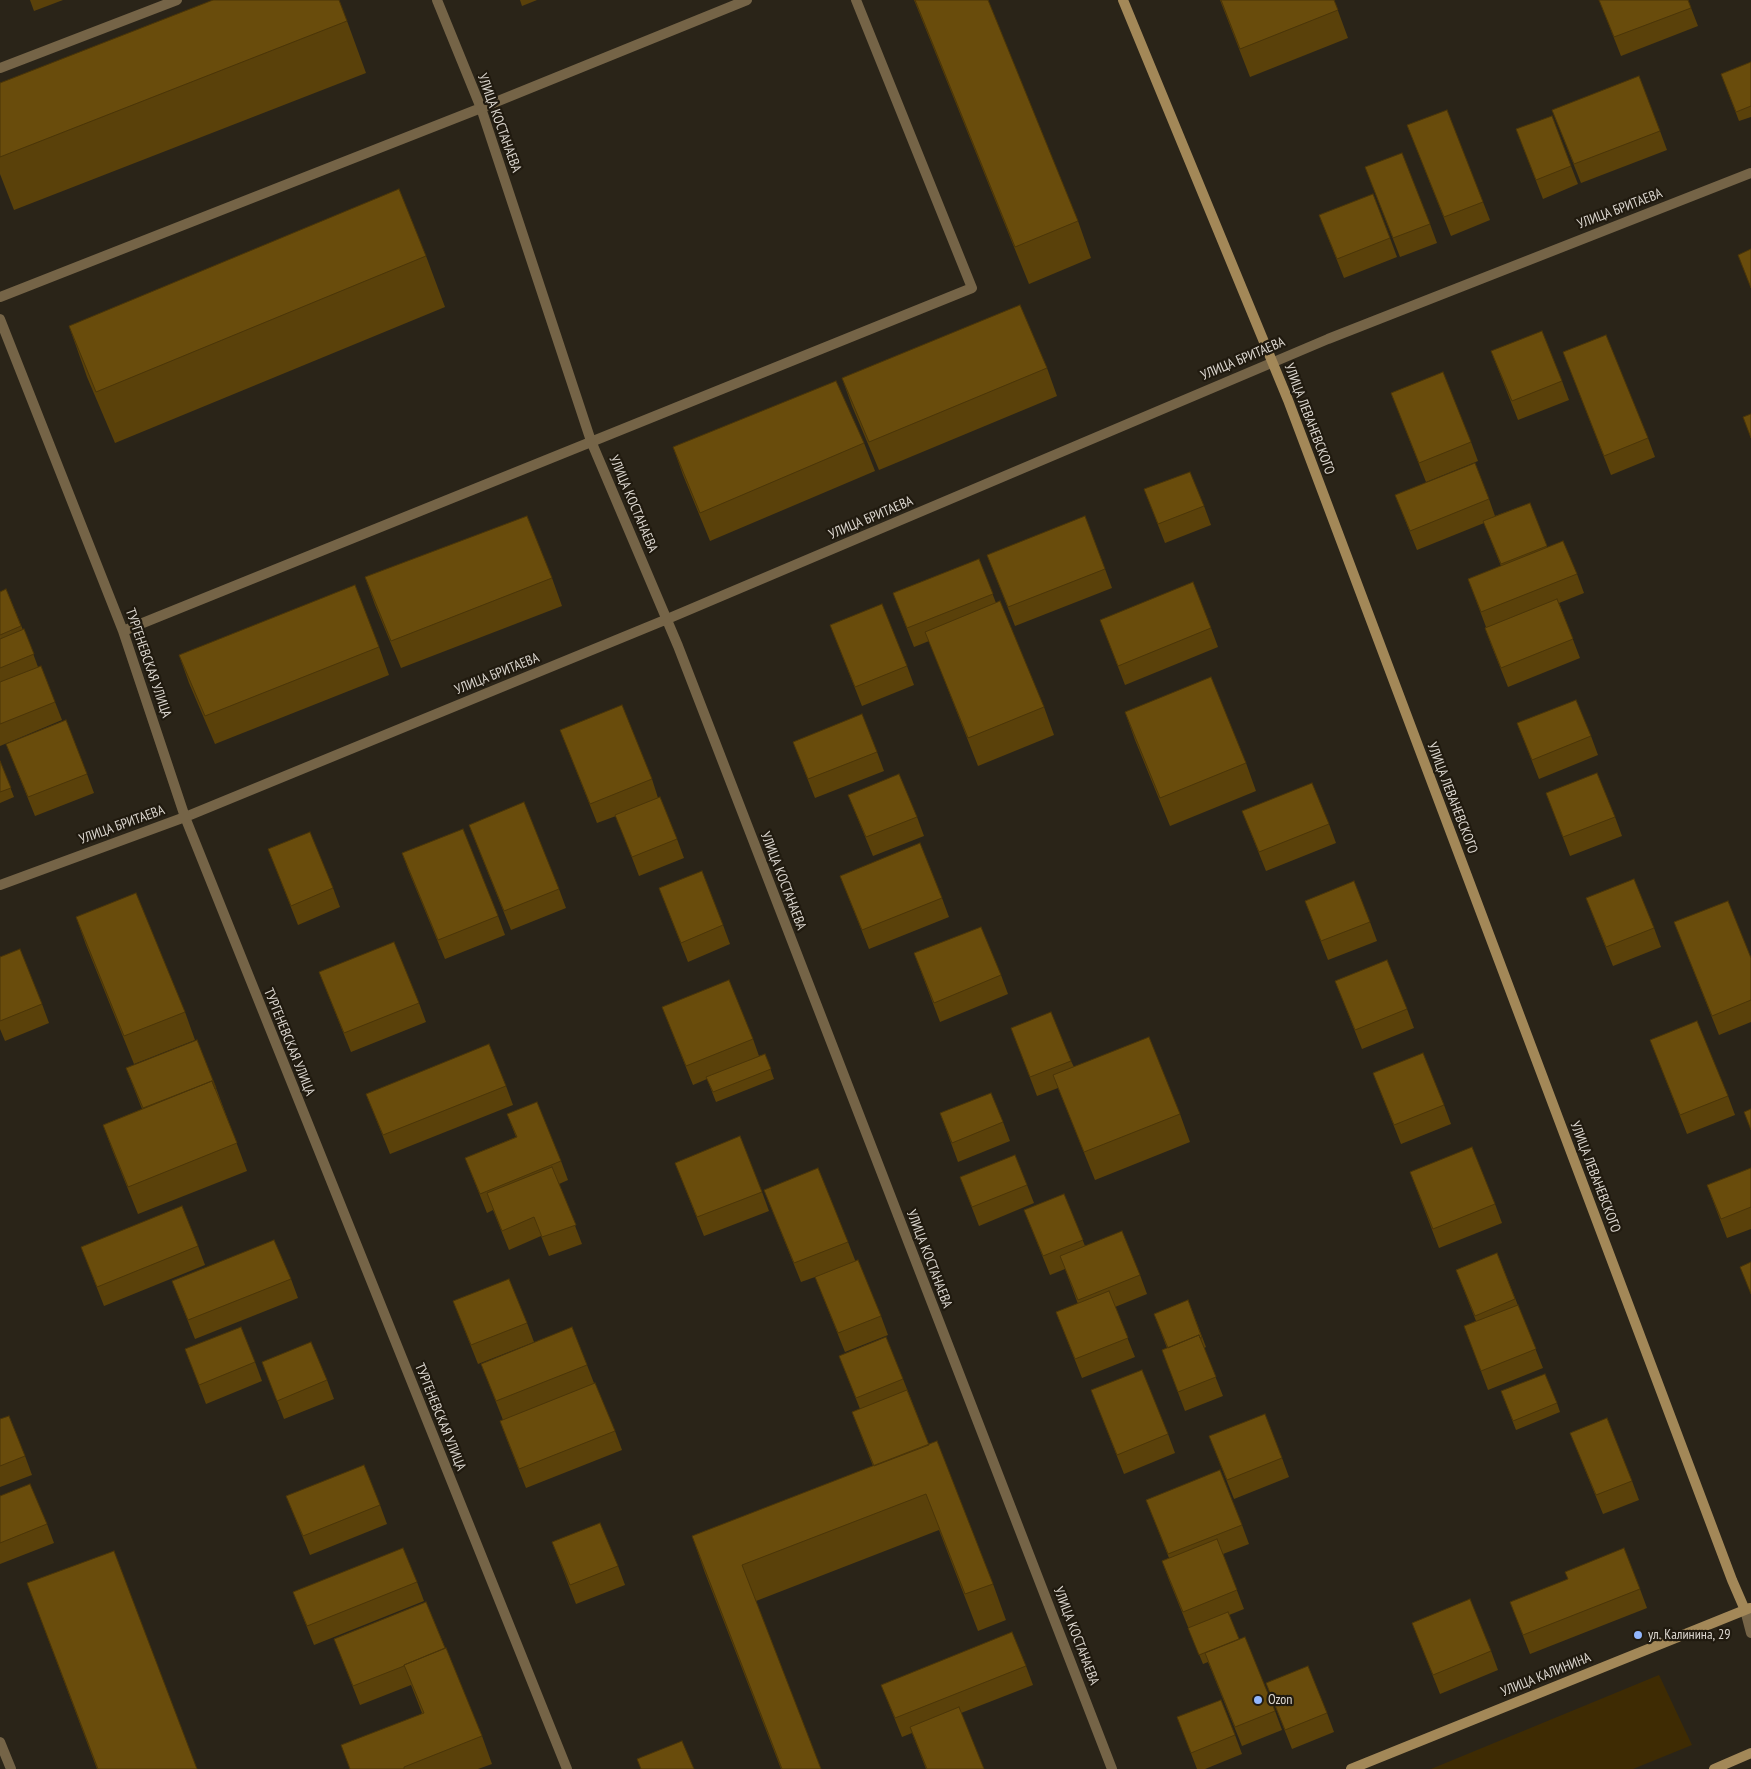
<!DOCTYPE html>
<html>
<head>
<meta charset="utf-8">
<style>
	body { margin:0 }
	canvas { display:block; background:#2a2418 }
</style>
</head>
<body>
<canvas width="1751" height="1769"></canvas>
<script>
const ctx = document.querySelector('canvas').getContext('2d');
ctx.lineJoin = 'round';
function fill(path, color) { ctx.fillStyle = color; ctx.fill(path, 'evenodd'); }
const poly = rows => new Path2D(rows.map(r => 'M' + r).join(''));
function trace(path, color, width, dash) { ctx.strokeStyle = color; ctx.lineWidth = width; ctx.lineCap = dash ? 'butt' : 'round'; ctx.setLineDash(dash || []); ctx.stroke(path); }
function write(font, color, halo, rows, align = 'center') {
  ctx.font = font + ' "PT Sans Narrow",sans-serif'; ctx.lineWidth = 4.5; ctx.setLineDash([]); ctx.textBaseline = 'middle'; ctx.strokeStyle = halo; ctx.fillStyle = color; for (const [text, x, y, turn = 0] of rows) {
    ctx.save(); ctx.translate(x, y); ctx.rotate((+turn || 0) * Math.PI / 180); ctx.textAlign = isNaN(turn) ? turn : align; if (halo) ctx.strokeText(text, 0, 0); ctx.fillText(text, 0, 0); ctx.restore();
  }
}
fill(poly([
	[1659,1675,1692,1745,1633,1769,1431,1769]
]), '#3e2b03');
trace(poly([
	[437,0,481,108,591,441,678,646,1112,1769],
	[0,68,177,0],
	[0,297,481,108,747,0],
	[0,319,123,631,185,817,567,1769],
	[123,631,972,288,856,0],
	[0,885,185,817,667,619,1328,339,1751,173],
	[1745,1610,1751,1633],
	[0,1742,11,1769]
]), '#756447', 10);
trace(poly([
	[1123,0,1288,400,1732,1580,1745,1610],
	[1351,1769,1750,1608],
	[1714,1769,1751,1753]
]), '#a38858', 10);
fill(poly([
	[30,0,63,0,34,11],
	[520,0,537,0,522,6],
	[914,0,988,0,1078,221,1091,258,1029,284],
	[1220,0,1334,0,1348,38,1250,77],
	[1599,0,1688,0,1698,26,1621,56],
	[347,21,366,73,14,210,0,174,0,83],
	[1751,62,1751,117,1739,121,1721,74],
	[1552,110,1660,131,1667,150,1581,183],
	[1407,125,1483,202,1490,220,1451,236],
	[1516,129,1571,166,1578,184,1543,199],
	[1365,167,1430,224,1437,243,1400,257],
	[1319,215,1390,238,1397,257,1344,278],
	[426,256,445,307,115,443,87,377,69,326],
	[1491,351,1562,381,1569,400,1518,420],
	[1563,352,1648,438,1655,457,1611,475],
	[1047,368,1057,396,879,470,852,406,842,378],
	[1391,393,1471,442,1478,461,1426,482],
	[864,443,875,471,710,541,683,475,673,447],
	[1144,489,1204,506,1211,525,1165,543],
	[1395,495,1489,499,1495,516,1530,503,1547,547,1577,574,1584,593,1559,603,1580,658,1508,687,1492,647,1485,628,1486,627,1468,579,1501,566,1484,523,1417,550],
	[987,555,1105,569,1112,588,1015,626],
	[979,559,996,603,1044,707,1054,735,978,766,929,641,914,647,893,593],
	[365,577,552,578,562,606,401,668,375,605],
	[6,589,23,630,24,629,38,667,55,702,62,720,0,746,0,592],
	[1100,620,1211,628,1218,647,1125,685],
	[830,625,907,666,914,685,862,706],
	[379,647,389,675,215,744,189,683,179,655],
	[1125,712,1246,763,1256,791,1170,826,1135,740],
	[1517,723,1591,736,1598,755,1539,779],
	[560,730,652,779,658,798,677,839,684,858,639,876,616,816,597,823],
	[793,742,877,752,884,771,815,798],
	[6,744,87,774,94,793,35,816],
	[0,761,14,797,0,803],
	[1546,793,1615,817,1622,836,1570,856],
	[848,795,917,817,924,836,873,856],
	[1242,811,1329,824,1336,843,1266,871],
	[469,825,559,889,566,908,511,930,476,843],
	[268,849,333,888,340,907,298,925],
	[402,853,498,916,505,935,445,959,409,872],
	[840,876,942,898,949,917,869,949],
	[659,888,723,925,730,944,688,962],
	[1586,898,1654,928,1661,947,1613,966],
	[1305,901,1370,922,1377,941,1328,960],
	[76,917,185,1012,195,1040,134,1064,86,945],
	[1674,922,1751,958,1751,1022,1719,1035],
	[914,953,1001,975,1008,994,940,1022],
	[0,957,42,1004,49,1023,5,1041,0,1029],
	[319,972,419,1003,426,1022,351,1052],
	[1335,981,1407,1009,1414,1028,1362,1049],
	[662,1007,753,1039,759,1056,765,1054,774,1079,716,1102,707,1079,693,1085],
	[1011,1028,1071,1061,1074,1067,1180,1114,1190,1142,1095,1180,1058,1088,1037,1096],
	[1650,1040,1728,1096,1735,1115,1687,1134],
	[126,1068,216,1088,247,1171,138,1214,113,1152,103,1125,142,1109],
	[1373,1073,1444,1105,1451,1124,1401,1144],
	[506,1086,513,1105,390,1154,366,1094],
	[940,1113,1003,1122,1010,1141,958,1162],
	[507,1114,561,1161,568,1180,559,1184,582,1244,549,1256,541,1236,509,1250,493,1210,487,1213,465,1158,516,1137],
	[675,1163,762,1192,769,1211,704,1236],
	[1751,1168,1751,1229,1727,1238,1707,1185],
	[1410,1172,1495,1204,1502,1223,1439,1248],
	[960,1177,1027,1185,1034,1203,979,1226],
	[764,1190,848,1242,855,1260,881,1316,888,1335,845,1352,815,1277,801,1282],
	[1064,1194,1085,1246,1140,1275,1147,1294,1115,1307,1135,1357,1082,1378,1056,1312,1078,1304,1065,1269,1050,1275,1024,1210],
	[198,1246,205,1265,104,1306,81,1247],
	[1497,1253,1543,1368,1488,1390,1464,1326,1476,1321,1456,1270],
	[291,1279,298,1298,195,1339,172,1281],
	[1188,1300,1206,1347,1204,1348,1223,1396,1185,1411,1162,1350,1167,1348,1154,1314],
	[453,1301,527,1323,534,1342,478,1364],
	[185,1349,255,1362,262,1381,206,1404],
	[839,1356,903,1379,929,1445,993,1584,1006,1620,978,1631,939,1530,756,1601,821,1769,781,1769,705,1573,692,1536,873,1466,852,1412,860,1409],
	[262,1362,327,1380,334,1399,284,1419],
	[481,1364,587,1365,594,1383,615,1431,622,1450,526,1488,507,1440,500,1421,503,1420],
	[1091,1390,1168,1434,1175,1453,1124,1474],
	[1501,1391,1557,1403,1560,1412,1516,1430],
	[0,1419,25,1456,32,1475,0,1487],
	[1570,1433,1632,1481,1639,1500,1603,1514],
	[1209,1436,1282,1458,1289,1477,1234,1499],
	[0,1496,47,1524,54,1543,0,1564],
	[286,1496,380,1505,387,1524,310,1555],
	[1146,1500,1242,1525,1249,1544,1223,1554,1244,1609,1229,1615,1239,1639,1275,1711,1282,1730,1242,1746,1208,1662,1203,1664,1169,1580,1162,1561,1169,1558],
	[552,1542,618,1566,625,1585,576,1604],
	[417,1582,424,1601,314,1645,293,1592],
	[27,1583,197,1769,97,1769],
	[1640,1589,1647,1608,1530,1654,1510,1602],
	[426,1602,482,1736,492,1764,478,1769,350,1769,422,1713,411,1685,360,1705,334,1639],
	[1412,1623,1491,1651,1498,1670,1440,1694],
	[1026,1666,1033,1685,961,1713,984,1769,926,1769,912,1733,902,1737,881,1685],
	[1266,1683,1327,1713,1334,1732,1292,1749],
	[1177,1717,1235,1735,1242,1754,1205,1769,1197,1769]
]), '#5a410a');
const building = poly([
	[213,0,339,0,347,21,0,157,0,83,213,0],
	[915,0,988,0,1078,221,1015,247,915,0],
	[1221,0,1334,0,1338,10,1240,49,1221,0],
	[1599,0,1688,0,1691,8,1614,37,1599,0],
	[1751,62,1751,106,1736,112,1721,74,1751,62],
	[1639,76,1660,131,1574,164,1552,110,1639,76],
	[1447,110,1483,202,1444,217,1407,125,1447,110],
	[1552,116,1571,166,1536,180,1516,129,1552,116],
	[1402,153,1430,224,1393,238,1365,167,1402,153],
	[399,189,426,256,96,392,69,326,399,189],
	[1373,194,1390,238,1337,259,1319,215,1373,194],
	[1751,249,1751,288,1738,255,1751,249],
	[1020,305,1047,368,869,442,842,378,1020,305],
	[1542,331,1562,381,1512,401,1491,351,1542,331],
	[1606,335,1648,438,1604,456,1563,352,1606,335],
	[1443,372,1471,442,1419,463,1391,393,1443,372],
	[836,381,864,443,700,513,673,447,836,381],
	[1751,414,1751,438,1743,417,1751,414],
	[1475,463,1489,499,1410,531,1395,495,1475,463],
	[1190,472,1204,506,1158,524,1144,489,1190,472],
	[1530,503,1547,546,1501,564,1483,521,1530,503],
	[527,516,552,578,391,641,365,577,527,516],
	[1085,516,1105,569,1008,607,987,555,1085,516],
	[1563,541,1577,574,1481,612,1468,579,1563,541],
	[979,559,993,594,907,628,893,593,979,559],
	[1193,582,1211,628,1118,666,1100,620,1193,582],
	[355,585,379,647,205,716,179,655,355,585],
	[6,589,21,626,0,635,0,592,6,589],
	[1557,599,1573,639,1501,668,1485,628,1557,599],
	[1000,601,1044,707,968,738,925,632,1000,601],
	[882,604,907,666,855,687,830,625,882,604],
	[24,629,34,654,0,668,0,639,24,629],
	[41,666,55,702,0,724,0,682,41,666],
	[1211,677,1246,763,1160,798,1125,712,1211,677],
	[1576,700,1591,736,1532,760,1517,723,1576,700],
	[622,705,652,779,590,804,560,730,622,705],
	[862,714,877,752,808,779,793,742,862,714],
	[66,720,87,774,28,797,6,744,66,720],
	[0,761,11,788,0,792,0,761],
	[1597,773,1615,817,1563,837,1546,793,1597,773],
	[899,774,917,817,866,837,848,795,899,774],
	[1312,783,1329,824,1259,852,1242,811,1312,783],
	[660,797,677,839,632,857,615,815,660,797],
	[524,802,559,889,504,911,469,825,524,802],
	[463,829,498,916,438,940,402,853,463,829],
	[310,832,333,888,291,906,268,849,310,832],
	[920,843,942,898,862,930,840,876,920,843],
	[702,871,723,925,681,943,659,888,702,871],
	[1634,879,1654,928,1606,947,1586,898,1634,879],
	[1354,881,1370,922,1321,941,1305,901,1354,881],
	[136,893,185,1012,124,1036,76,917,136,893],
	[1728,901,1751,958,1751,1000,1712,1016,1674,922,1728,901],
	[981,927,1001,975,934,1003,914,953,981,927],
	[394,942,419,1003,344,1033,319,972,394,942],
	[20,949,42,1004,0,1021,0,957,20,949],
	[1387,960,1407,1009,1355,1030,1335,981,1387,960],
	[729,980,753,1039,686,1066,662,1007,729,980],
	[1051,1012,1071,1061,1030,1077,1011,1028,1051,1012],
	[1697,1021,1728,1096,1680,1115,1650,1040,1697,1021],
	[1149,1037,1180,1114,1084,1152,1053,1075,1149,1037],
	[197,1040,216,1088,215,1089,212,1081,143,1108,126,1068,197,1040],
	[489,1044,506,1086,383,1135,366,1094,489,1044],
	[1423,1053,1444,1105,1394,1125,1373,1073,1423,1053],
	[765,1054,771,1069,713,1092,706,1077,765,1054],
	[212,1081,237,1143,128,1187,103,1125,212,1081],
	[991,1093,1003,1122,952,1143,940,1113,991,1093],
	[537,1102,561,1161,480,1194,465,1158,517,1137,507,1114,537,1102],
	[1751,1109,1751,1130,1744,1112,1751,1109],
	[740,1136,762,1192,697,1217,675,1163,740,1136],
	[1472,1147,1495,1204,1433,1229,1410,1172,1472,1147],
	[1015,1155,1027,1185,972,1207,960,1177,1015,1155],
	[552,1167,576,1225,542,1237,534,1217,502,1231,487,1193,552,1167],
	[818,1168,848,1242,794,1263,764,1190,818,1168],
	[1751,1168,1751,1207,1721,1219,1707,1185,1751,1168],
	[1064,1194,1083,1240,1043,1256,1024,1210,1064,1194],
	[182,1206,198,1246,97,1287,81,1247,182,1206],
	[1122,1231,1140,1275,1078,1300,1060,1256,1122,1231],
	[274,1240,291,1279,188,1320,172,1281,274,1240],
	[1497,1253,1515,1299,1475,1316,1456,1270,1497,1253],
	[858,1260,881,1316,838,1333,815,1277,858,1260],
	[1751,1262,1751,1294,1740,1267,1751,1262],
	[509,1279,527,1323,471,1345,453,1301,509,1279],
	[1109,1291,1128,1338,1075,1359,1056,1312,1109,1291],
	[1188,1300,1202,1338,1200,1338,1199,1335,1168,1348,1154,1314,1188,1300],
	[1518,1305,1536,1349,1481,1371,1464,1326,1518,1305],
	[241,1327,255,1362,199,1385,185,1349,241,1327],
	[572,1327,587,1365,496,1401,481,1364,572,1327],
	[1199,1335,1216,1377,1178,1392,1162,1350,1199,1335],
	[886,1337,903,1379,856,1398,839,1356,886,1337],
	[311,1342,327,1380,277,1401,262,1362,311,1342],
	[1142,1370,1168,1434,1117,1455,1091,1390,1142,1370],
	[1545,1374,1557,1403,1513,1421,1501,1391,1545,1374],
	[595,1383,615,1431,519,1469,500,1421,595,1383],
	[907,1390,929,1445,874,1466,852,1412,907,1390],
	[1265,1414,1282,1458,1227,1480,1209,1436,1265,1414],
	[9,1416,25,1456,0,1466,0,1419,9,1416],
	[1607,1418,1632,1481,1596,1495,1570,1433,1607,1418],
	[937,1441,993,1584,965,1594,926,1494,742,1565,821,1769,782,1769,692,1536,937,1441],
	[364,1465,380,1505,303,1536,286,1496,364,1465],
	[1220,1470,1242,1525,1168,1554,1146,1500,1220,1470],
	[30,1484,47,1524,0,1543,0,1496,30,1484],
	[600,1523,618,1566,570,1585,552,1542,600,1523],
	[1217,1539,1237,1590,1183,1612,1162,1561,1217,1539],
	[403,1548,417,1582,307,1626,293,1592,403,1548],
	[1624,1548,1640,1589,1523,1635,1510,1602,1568,1579,1565,1572,1624,1548],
	[114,1551,197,1769,98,1769,27,1583,114,1551],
	[1470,1599,1491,1651,1433,1675,1412,1623,1470,1599],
	[426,1602,445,1648,404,1665,404,1666,353,1686,334,1639,426,1602],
	[1228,1612,1239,1639,1199,1655,1188,1628,1228,1612],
	[1012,1632,1026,1666,895,1718,881,1685,1012,1632],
	[1245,1637,1275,1711,1235,1727,1205,1653,1245,1637],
	[446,1648,482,1736,404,1767,404,1769,350,1769,341,1745,424,1713,404,1665,446,1648],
	[1308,1666,1327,1713,1285,1730,1266,1683,1308,1666],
	[1221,1700,1235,1735,1191,1753,1177,1717,1221,1700],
	[959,1707,984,1769,927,1769,910,1727,959,1707],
	[682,1741,694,1769,641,1769,637,1759,682,1741]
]);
fill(building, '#694c0c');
trace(building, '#4a3508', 1);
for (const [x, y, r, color] of [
	[1638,1635,5,"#92b7fd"],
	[1258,1700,5,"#92b7fd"]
]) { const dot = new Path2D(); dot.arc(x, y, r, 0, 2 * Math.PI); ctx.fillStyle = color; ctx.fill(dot); trace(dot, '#201a0f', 2); }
write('14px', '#dbd6cf', '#201a0f', [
	["УЛИЦА КОСТАНАЕВА",499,123,70],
	["УЛИЦА БРИТАЕВА",1620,209,-21],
	["УЛИЦА БРИТАЕВА",1243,359,-23],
	["УЛИЦА ЛЕВАНЕВСКОГО",1309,419,69],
	["УЛИЦА КОСТАНАЕВА",633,504,67],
	["УЛИЦА БРИТАЕВА",871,518,-23],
	["ТУРГЕНЕВСКАЯ УЛИЦА",148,663,71],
	["УЛИЦА БРИТАЕВА",497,674,-22],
	["УЛИЦА ЛЕВАНЕВСКОГО",1452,798,69],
	["УЛИЦА БРИТАЕВА",122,825,-20],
	["УЛИЦА КОСТАНАЕВА",783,881,69],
	["ТУРГЕНЕВСКАЯ УЛИЦА",289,1042,68],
	["УЛИЦА ЛЕВАНЕВСКОГО",1595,1177,69],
	["УЛИЦА КОСТАНАЕВА",929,1259,69],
	["ТУРГЕНЕВСКАЯ УЛИЦА",440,1417,68],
	["УЛИЦА КОСТАНАЕВА",1076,1636,69],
	["УЛИЦА КАЛИНИНА",1546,1675,-22]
]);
write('14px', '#dbd6cf', '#201a0f', [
	["ул. Калинина, 29",1648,1635],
	["Ozon",1268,1700]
], 'left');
</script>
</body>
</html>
